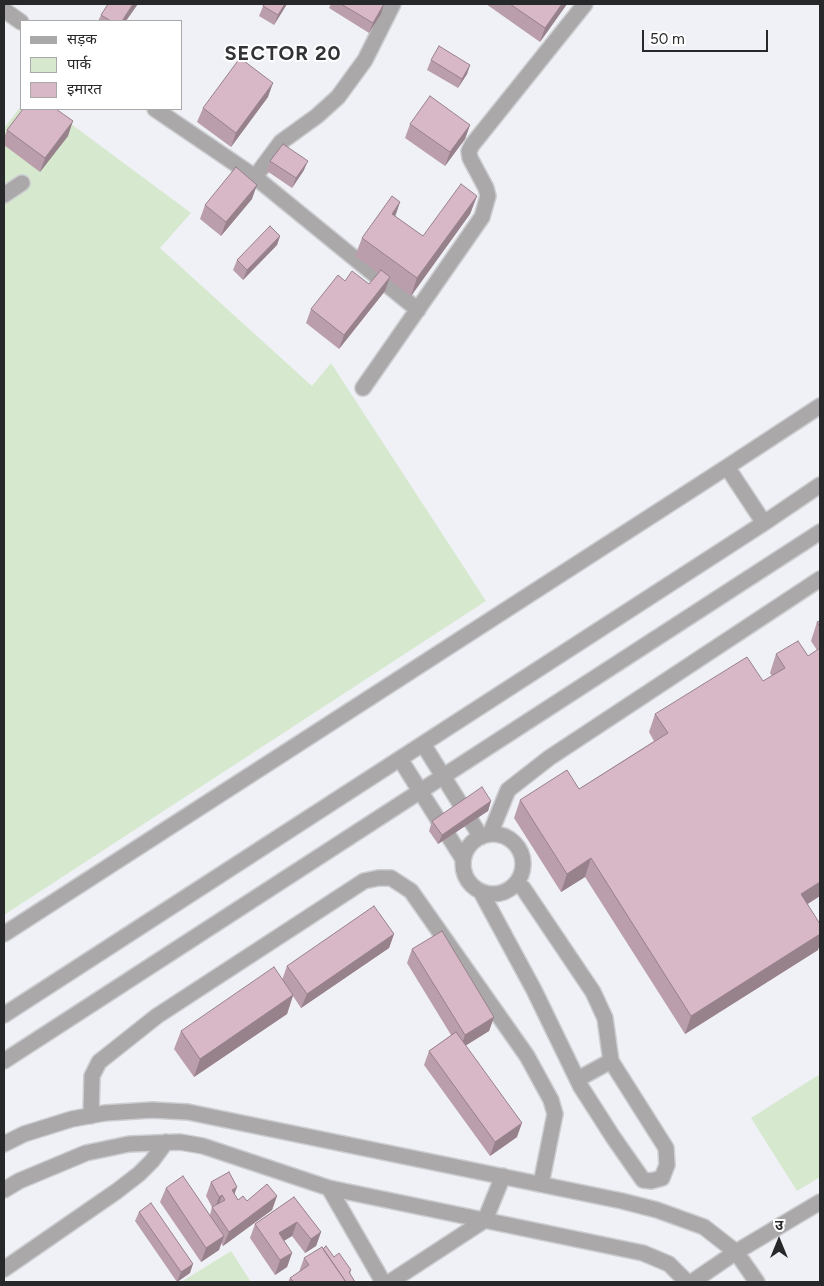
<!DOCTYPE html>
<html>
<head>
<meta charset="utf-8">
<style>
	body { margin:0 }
	#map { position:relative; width:824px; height:1286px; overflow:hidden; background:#f0f1f6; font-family:Figtree,"Noto Sans Devanagari",sans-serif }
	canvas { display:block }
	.frame { position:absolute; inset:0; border:5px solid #272829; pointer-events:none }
	.legend { position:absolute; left:20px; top:20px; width:162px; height:90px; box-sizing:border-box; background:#fff; border:1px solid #a9a9a9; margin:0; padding:6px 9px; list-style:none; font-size:15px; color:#272829 }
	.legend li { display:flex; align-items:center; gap:10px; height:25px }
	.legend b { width:25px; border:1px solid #a9a9a9 }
	.north { position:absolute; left:754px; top:1216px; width:50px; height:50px; -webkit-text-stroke:4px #fff; paint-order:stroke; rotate:0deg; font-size:14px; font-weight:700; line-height:20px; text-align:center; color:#272829 }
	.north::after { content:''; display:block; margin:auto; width:18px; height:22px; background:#272829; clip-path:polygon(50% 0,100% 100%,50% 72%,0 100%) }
	.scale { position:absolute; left:642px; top:30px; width:126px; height:22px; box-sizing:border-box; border:2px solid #272829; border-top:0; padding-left:6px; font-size:15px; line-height:18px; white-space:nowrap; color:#272829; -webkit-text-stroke:4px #fff; paint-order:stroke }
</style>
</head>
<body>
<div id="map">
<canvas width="824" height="1286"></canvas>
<div class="frame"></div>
<ul class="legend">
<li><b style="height:6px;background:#aaa8a8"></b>सड़क</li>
<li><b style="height:14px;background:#d6e9cf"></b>पार्क</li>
<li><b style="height:14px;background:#d8b8c7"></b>इमारत</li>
</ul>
<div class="north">उ</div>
<div class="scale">50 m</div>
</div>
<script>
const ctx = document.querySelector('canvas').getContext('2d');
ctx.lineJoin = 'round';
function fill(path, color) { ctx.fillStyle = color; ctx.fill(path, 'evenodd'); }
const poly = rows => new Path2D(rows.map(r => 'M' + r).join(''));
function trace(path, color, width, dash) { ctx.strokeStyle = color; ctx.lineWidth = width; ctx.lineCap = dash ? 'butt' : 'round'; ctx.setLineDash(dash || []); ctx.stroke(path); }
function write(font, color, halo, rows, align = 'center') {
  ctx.font = font + ' Figtree,sans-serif'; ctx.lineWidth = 4; ctx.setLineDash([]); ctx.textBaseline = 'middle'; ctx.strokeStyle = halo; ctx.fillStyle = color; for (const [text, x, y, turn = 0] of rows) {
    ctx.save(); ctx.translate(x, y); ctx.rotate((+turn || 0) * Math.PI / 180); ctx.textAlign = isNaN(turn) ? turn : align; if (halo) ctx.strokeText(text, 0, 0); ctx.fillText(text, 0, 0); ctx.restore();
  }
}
fill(poly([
	[21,106,21,109,51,109,191,213,160,248,312,386,331,363,486,601,4,915,4,128],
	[820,1074,820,1177,797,1191,751,1118],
	[231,1251,251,1282,181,1282]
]), '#d6e9cf');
const minor = poly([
	[4,10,21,22],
	[155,109,255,177,418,310],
	[255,177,281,142,317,116,338,97,365,60,393,4],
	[4,195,22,183],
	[363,388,482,217,488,196,486,188,470,158,469,151,472,145,585,4],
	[727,467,764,523],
	[423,744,481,837],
	[400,759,463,859],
	[490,834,508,790,549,758,820,579],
	'463 864a30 30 0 1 1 60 0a30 30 0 1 1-60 0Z',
	[481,892,534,990,581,1087,613,1137,643,1180,651,1181,662,1178,667,1165,666,1148,611,1061,605,1018,593,992,523,888,516,883],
	[4,934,727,467,820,406],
	[4,1015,764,523,820,485],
	[4,1061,820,532],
	[578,1079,611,1061],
	[91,1116,92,1076,99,1062,157,1016,364,881,378,878,391,878,411,891,527,1056,551,1100,555,1114,541,1184],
	[4,1144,24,1134,72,1119,105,1113,152,1110,188,1112,622,1201,657,1210,704,1227,736,1252,757,1282],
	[329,1188,383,1282],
	[4,1190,19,1181,86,1153,129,1144,180,1142,203,1146,329,1188,643,1253,669,1264,687,1282],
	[4,1269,117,1191,139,1174,152,1161,166,1142],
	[390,1282,485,1220,503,1176],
	[692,1282,736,1252,820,1202]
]);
trace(minor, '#cccdd1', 18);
trace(minor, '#aaa8a8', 15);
fill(poly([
	[264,4,287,4,274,25,259,16],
	[331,4,384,4,381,14,369,33,329,8],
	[486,4,567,4,540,42],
	[101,15,126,21,98,21],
	[431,60,470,65,467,74,458,88,427,70],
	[268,97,231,147,197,122,203,108],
	[410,124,470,125,465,139,445,166,405,138],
	[7,130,68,136,40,172,4,145,4,138],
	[270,161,304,170,292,188,267,171],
	[477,196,470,214,411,296,389,280,385,291,339,349,306,323,311,309,345,281,369,284,378,273,355,256,362,238,400,202,395,216,423,236],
	[252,199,221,236,200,219,205,205],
	[280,236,277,245,243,280,233,270,237,260],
	[820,621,820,896,808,904,818,950,685,1034,585,877,561,892,514,818,520,800,579,789,654,741,649,732,655,714,763,681,772,676,770,673,776,654,808,656,817,650,811,641,817,622],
	[491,801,488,811,438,844,429,831,432,821],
	[394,934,389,948,301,1008,293,996,287,1014,194,1077,174,1049,181,1031,282,980,287,966],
	[412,949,494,1017,489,1031,465,1046,517,1137,490,1156,424,1065,429,1051,451,1035,407,963],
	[211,1182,234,1193,238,1200,247,1201,277,1196,272,1210,223,1246,221,1243,219,1250,201,1262,160,1202,166,1188,210,1215,212,1207,206,1196],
	[294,1197,321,1232,316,1246,305,1253,292,1236,284,1241,292,1253,287,1267,275,1275,250,1238,255,1224],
	[139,1212,190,1273,177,1282,135,1221],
	[323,1249,351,1270,350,1274,355,1282,288,1282,290,1278,299,1272,304,1258]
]), '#ba9eab');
fill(poly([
	[133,4,138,4,126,21,122,21],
	[285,4,287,4,274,25,278,15],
	[384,4,381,14,369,33,373,23],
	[562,4,567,4,540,42,545,28],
	[470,65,467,74,458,88,462,79],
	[273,83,268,97,231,147,236,133],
	[73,121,68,136,40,172,45,158],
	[470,125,465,139,445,166,450,152],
	[308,161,304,170,292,188,296,178],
	[257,185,252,199,221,236,226,222],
	[477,196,470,214,411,296,417,278],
	[400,202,394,220,392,214],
	[280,236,277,245,243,280,247,270],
	[390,277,385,291,339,349,344,335],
	[491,801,488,811,438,844,442,835],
	[591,858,585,877,561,892,567,874],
	[820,882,820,896,794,912,801,894],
	[394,934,389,948,301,1008,307,994],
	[820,934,820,944,818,950,685,1034,691,1016],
	[293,995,287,1014,194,1077,200,1059],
	[494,1017,489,1031,460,1049,465,1035],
	[522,1123,517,1137,490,1156,495,1142],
	[237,1187,232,1201,232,1190],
	[222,1195,217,1209,214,1211,219,1197],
	[277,1196,272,1210,223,1246,229,1232],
	[297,1222,292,1236,273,1247,279,1233],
	[321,1232,316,1246,305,1253,311,1239],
	[224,1236,219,1250,201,1262,206,1248],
	[292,1253,287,1267,275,1275,280,1260],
	[193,1264,190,1273,177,1282,181,1272]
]), '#97818b');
const building = poly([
	[108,4,133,4,122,21,111,21,101,15,108,4],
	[264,4,285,4,278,15,263,6,264,4],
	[341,4,384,4,373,23,341,4],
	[510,4,562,4,545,28,510,4],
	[439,46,470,65,462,79,431,60,439,46],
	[240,58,273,83,236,133,203,108,240,58],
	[430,96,470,125,450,152,410,124,430,96],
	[23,109,56,109,73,121,45,158,7,130,23,109],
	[283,144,308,161,296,178,270,161,283,144],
	[236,167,257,185,226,222,205,205,236,167],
	[461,184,477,196,417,278,362,238,392,196,400,202,392,214,423,236,461,184],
	[270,226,280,236,247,270,237,260,270,226],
	[381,270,390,277,344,335,311,309,338,275,345,281,352,271,369,284,381,270],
	[820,621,820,627,817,622,820,621],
	[798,641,808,656,820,648,820,882,801,894,820,924,820,934,691,1016,591,858,567,874,520,800,567,770,579,789,668,733,655,714,747,657,763,681,785,668,776,654,798,641],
	[482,787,491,801,442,835,432,821,482,787],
	[374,906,394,934,307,994,287,966,374,906],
	[442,931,494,1017,465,1035,412,949,442,931],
	[274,967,293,995,200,1059,181,1031,274,967],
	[456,1032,522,1123,495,1142,429,1051,456,1032],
	[229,1172,237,1187,232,1190,238,1200,243,1196,247,1201,267,1184,277,1196,229,1232,212,1207,225,1200,222,1195,219,1197,211,1182,229,1172],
	[183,1176,224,1236,206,1248,166,1188,183,1176],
	[294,1197,321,1232,311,1239,297,1222,279,1233,292,1253,280,1260,255,1224,294,1197],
	[151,1203,193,1264,181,1272,139,1212,151,1203],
	[326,1246,334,1257,339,1253,351,1270,349,1272,355,1282,346,1282,323,1249,326,1246],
	[322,1247,346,1282,294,1282,290,1278,309,1265,304,1258,322,1247]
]);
fill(building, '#d8b8c7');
trace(building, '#97818b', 1);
ctx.letterSpacing = '1px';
write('bold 20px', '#323336', '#fff', [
	["SECTOR 20",283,54]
]);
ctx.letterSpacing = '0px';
</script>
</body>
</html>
